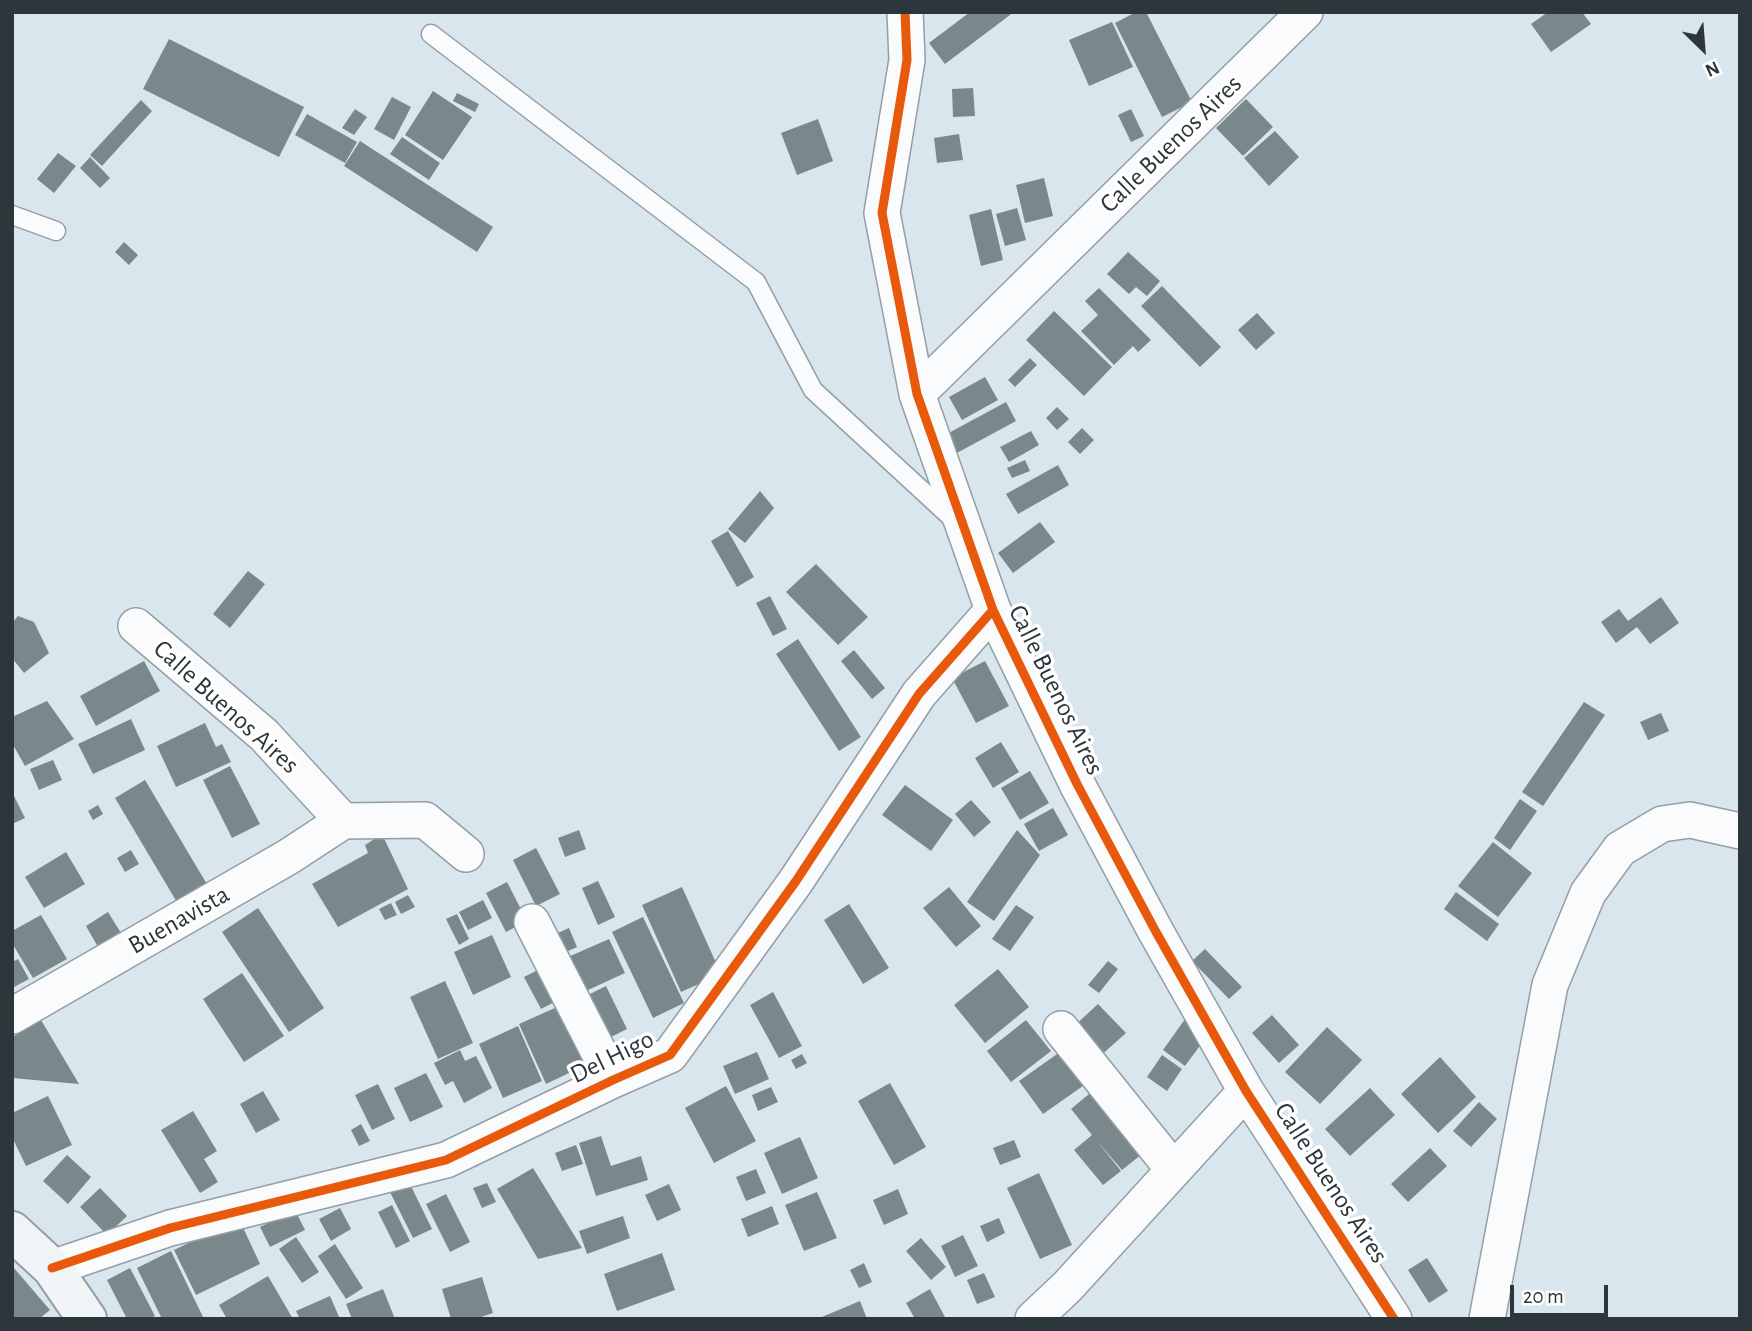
<!DOCTYPE html>
<html>
<head>
<meta charset="utf-8">
<style>
	body { margin:0 }
	#map { position:relative; width:1752px; height:1331px; overflow:hidden; background:#d9e6ed; font-family:"Alegreya Sans",sans-serif }
	canvas { display:block }
	.frame { position:absolute; inset:0; border:14px solid #2c363b; pointer-events:none }
	.north { position:absolute; left:1668px; top:14px; width:70px; height:70px; -webkit-text-stroke:5px #fff; paint-order:stroke; rotate:155deg; font-size:19px; font-weight:700; line-height:28px; text-align:center; color:#2c363b }
	.north::after { content:''; display:block; margin:auto; width:24px; height:32px; background:#2c363b; clip-path:polygon(50% 0,100% 100%,50% 72%,0 100%) }
	.scale { position:absolute; left:1510px; top:1285px; width:98px; height:32px; box-sizing:border-box; border:4px solid #2c363b; border-top:0; padding-left:9px; font-size:21px; line-height:24px; white-space:nowrap; color:#2c363b; -webkit-text-stroke:5px #fff; paint-order:stroke }
</style>
</head>
<body>
<div id="map">
<canvas width="1752" height="1331"></canvas>
<div class="frame"></div>
<div class="north">N</div>
<div class="scale">20 m</div>
</div>
<script>
const ctx = document.querySelector('canvas').getContext('2d');
ctx.lineJoin = 'round';
function fill(path, color) { ctx.fillStyle = color; ctx.fill(path, 'evenodd'); }
const poly = rows => new Path2D(rows.map(r => 'M' + r).join(''));
function trace(path, color, width, dash) { ctx.strokeStyle = color; ctx.lineWidth = width; ctx.lineCap = dash ? 'butt' : 'round'; ctx.setLineDash(dash || []); ctx.stroke(path); }
function write(font, color, halo, rows, align = 'center') {
  ctx.font = font + ' "Alegreya Sans",sans-serif'; ctx.lineWidth = 7; ctx.setLineDash([]); ctx.textBaseline = 'middle'; ctx.strokeStyle = halo; ctx.fillStyle = color; for (const [text, x, y, turn = 0] of rows) {
    ctx.save(); ctx.translate(x, y); ctx.rotate((+turn || 0) * Math.PI / 180); ctx.textAlign = isNaN(turn) ? turn : align; if (halo) ctx.strokeText(text, 0, 0); ctx.fillText(text, 0, 0); ctx.restore();
  }
}
fill(poly([
	[970,12,1014,12,945,64,929,43],
	[1136,12,1146,12,1192,102,1162,117,1115,23],
	[1548,12,1582,12,1591,24,1551,52,1531,24],
	[1112,22,1133,67,1089,86,1069,40],
	[169,39,304,107,279,157,143,89],
	[973,88,975,116,953,117,952,89],
	[433,91,472,117,443,160,405,135],
	[457,93,479,104,475,112,453,101],
	[392,97,411,107,394,140,374,129],
	[1246,99,1273,127,1243,156,1216,128],
	[141,100,152,111,102,166,90,155],
	[355,109,367,117,354,135,342,128],
	[1131,109,1144,136,1131,142,1118,115],
	[307,114,357,142,345,163,295,135],
	[818,119,833,161,797,175,781,133],
	[1275,131,1299,157,1269,186,1244,158],
	[959,134,963,160,937,163,934,138],
	[402,137,440,163,429,180,390,154],
	[360,141,493,227,477,252,344,166],
	[58,153,76,166,54,193,37,179],
	[90,157,110,178,100,188,80,168],
	[1044,178,1053,216,1025,223,1016,185],
	[1017,208,1026,240,1005,246,996,214],
	[991,209,1003,260,981,266,969,215],
	[124,242,138,255,129,265,115,252],
	[1128,252,1160,281,1147,296,1136,287,1129,294,1107,274],
	[1162,286,1221,347,1200,367,1141,306],
	[1099,288,1151,340,1138,352,1133,346,1114,365,1081,331,1098,315,1085,301],
	[1054,311,1112,367,1084,396,1026,340],
	[1257,313,1275,333,1256,350,1238,330],
	[1030,358,1037,365,1015,387,1008,380],
	[985,377,998,400,962,420,949,397],
	[1006,402,1016,421,955,454,945,435],
	[1057,407,1069,419,1057,430,1046,418],
	[1082,428,1094,440,1080,454,1068,442],
	[1031,431,1039,445,1009,462,1000,447],
	[1025,460,1030,471,1012,478,1007,468],
	[1058,465,1069,485,1018,514,1006,494],
	[760,491,774,508,745,543,728,529],
	[1040,522,1055,542,1013,573,998,553],
	[728,531,754,577,737,587,711,541],
	[816,564,868,617,838,645,786,592],
	[248,571,265,584,230,628,213,614],
	[770,596,787,629,773,636,756,603],
	[1661,597,1679,623,1650,644,1637,627,1616,643,1601,622,1619,609,1628,621],
	[18,616,34,622,49,653,24,673,12,658,12,623],
	[798,639,861,737,839,751,776,654],
	[854,650,885,688,872,699,841,661],
	[144,661,160,691,96,726,80,696],
	[985,661,1009,706,976,723,952,678],
	[47,701,74,739,25,766,12,743,12,717],
	[1584,702,1605,715,1543,806,1522,792],
	[1661,713,1669,731,1648,740,1640,722],
	[131,719,145,750,93,774,78,744],
	[205,723,216,747,222,744,231,762,176,787,157,746],
	[1001,742,1019,772,993,788,975,758],
	[53,760,62,780,39,790,30,769],
	[230,766,260,824,232,838,203,780],
	[1030,771,1049,803,1020,820,1001,788],
	[145,780,211,891,181,909,115,798],
	[905,785,953,820,931,851,882,815],
	[12,792,25,818,12,824],
	[1520,799,1537,811,1510,850,1494,838],
	[971,800,991,822,974,837,955,814],
	[98,805,103,814,93,820,88,811],
	[1053,808,1068,835,1039,851,1024,824],
	[579,830,586,849,565,857,558,838],
	[1017,830,1040,855,994,921,967,902],
	[382,834,408,889,338,927,312,884,368,853,365,845],
	[1493,842,1532,873,1498,917,1458,886],
	[536,848,560,894,536,906,513,860],
	[131,850,139,864,125,872,117,858],
	[66,852,85,884,44,908,25,877],
	[598,881,615,917,598,925,582,888],
	[507,882,527,921,506,932,486,893],
	[682,887,721,974,681,992,642,905],
	[949,887,981,926,956,947,923,908],
	[1456,892,1499,924,1487,941,1444,909],
	[408,895,415,907,401,914,395,902],
	[483,900,492,918,468,930,459,912],
	[391,903,397,915,385,920,379,909],
	[849,904,889,968,863,984,824,920],
	[1016,905,1034,917,1010,951,992,939],
	[258,908,324,1008,289,1032,222,932],
	[108,912,121,933,98,947,86,926],
	[457,914,469,939,459,945,446,919],
	[41,915,67,959,33,978,12,943,12,931],
	[643,917,684,1003,653,1018,612,932],
	[569,928,577,947,557,956,549,937],
	[492,935,511,977,473,995,454,952],
	[609,939,625,973,575,996,559,961],
	[1205,949,1242,987,1229,999,1192,961],
	[18,959,29,979,14,987,12,983,12,962],
	[1108,961,1118,969,1099,993,1088,985],
	[544,967,560,999,541,1009,524,977],
	[998,969,1029,1007,985,1043,954,1005],
	[242,973,284,1036,244,1062,203,999],
	[445,981,473,1043,438,1059,410,997],
	[606,986,627,1029,611,1037,605,1025,593,1031,578,1000],
	[773,992,802,1046,779,1058,750,1005],
	[566,1003,592,1062,546,1084,519,1024],
	[1098,1004,1126,1033,1098,1058,1071,1029],
	[1188,1015,1210,1032,1185,1066,1163,1050],
	[1272,1015,1299,1045,1279,1063,1252,1033],
	[41,1020,79,1084,12,1078,12,1037],
	[1026,1020,1051,1051,1011,1082,987,1051],
	[518,1026,542,1081,503,1098,479,1044],
	[1327,1027,1362,1060,1320,1104,1285,1072],
	[1067,1047,1090,1081,1043,1114,1019,1081],
	[460,1050,465,1061,476,1056,492,1088,464,1103,453,1081,445,1085,434,1063],
	[757,1052,769,1079,735,1094,723,1066],
	[802,1054,807,1063,796,1069,791,1060],
	[1162,1055,1182,1069,1167,1091,1147,1077],
	[1440,1057,1476,1097,1438,1133,1401,1094],
	[426,1073,443,1107,410,1122,394,1088],
	[890,1083,926,1147,894,1165,858,1101],
	[378,1084,395,1119,372,1130,355,1095],
	[726,1086,756,1141,714,1163,685,1108],
	[771,1087,778,1102,758,1111,752,1095],
	[1370,1088,1395,1115,1350,1156,1325,1129],
	[1095,1089,1147,1150,1122,1170,1097,1141,1121,1171,1103,1185,1074,1150,1092,1135,1071,1109],
	[263,1091,280,1120,256,1133,240,1104],
	[48,1096,72,1145,26,1166,12,1137,12,1113],
	[1479,1102,1497,1119,1471,1147,1453,1131],
	[193,1111,217,1151,204,1159,218,1182,200,1193,161,1130],
	[361,1124,370,1141,359,1146,351,1130],
	[601,1136,611,1166,641,1156,648,1180,596,1196,579,1143],
	[800,1137,818,1178,782,1194,764,1153],
	[1014,1140,1021,1157,1000,1165,993,1148],
	[576,1145,583,1164,562,1171,555,1153],
	[1430,1148,1447,1166,1408,1202,1391,1184],
	[67,1155,91,1177,68,1204,43,1181],
	[533,1168,582,1248,538,1259,497,1189],
	[756,1169,766,1193,746,1201,736,1177],
	[1039,1173,1072,1245,1040,1259,1007,1188],
	[408,1180,432,1229,413,1238,389,1190],
	[487,1183,496,1202,482,1208,473,1188],
	[669,1184,681,1210,657,1221,645,1195],
	[100,1188,127,1216,107,1235,80,1207],
	[898,1189,908,1214,884,1225,873,1200],
	[817,1192,837,1238,804,1251,785,1205],
	[446,1194,470,1242,450,1252,426,1204],
	[392,1205,410,1241,396,1248,378,1212],
	[772,1206,779,1224,748,1237,741,1219],
	[340,1208,351,1229,331,1241,319,1219],
	[295,1210,305,1230,270,1247,260,1227],
	[623,1216,630,1238,587,1254,579,1231],
	[999,1218,1005,1233,987,1242,980,1226],
	[239,1219,260,1264,196,1295,174,1250],
	[963,1235,978,1266,955,1277,941,1246],
	[296,1237,319,1272,302,1283,279,1249],
	[921,1238,946,1267,931,1280,906,1251],
	[335,1244,363,1288,346,1299,318,1256],
	[171,1251,204,1319,162,1319,137,1268],
	[662,1253,675,1290,617,1311,604,1274],
	[1427,1258,1448,1291,1429,1303,1408,1270],
	[864,1263,872,1282,859,1288,850,1270],
	[14,1268,50,1310,39,1319,12,1319,12,1270],
	[130,1268,155,1316,148,1319,127,1319,107,1280],
	[984,1273,995,1297,977,1304,967,1280],
	[268,1276,293,1319,227,1319,219,1305],
	[482,1277,493,1313,475,1319,451,1319,442,1289],
	[383,1289,395,1319,352,1319,346,1304],
	[930,1289,946,1319,915,1319,906,1303],
	[330,1296,340,1319,300,1319,296,1311],
	[860,1301,867,1319,817,1319]
]), '#7a888c');
const lane = poly([
	[431,34,756,282,813,390,953,519],
	[12,215,56,231]
]);
const street = poly([
	[905,12,907,60,882,213,917,394,993,610,1077,784,1156,932,1246,1091,1394,1319],
	[917,394,1305,12],
	[136,626,264,735,343,821],
	[343,821,425,820,466,854],
	[532,922,613,1080],
	[12,1016,288,857,343,821],
	[1061,1029,1174,1170],
	[52,1268,170,1228,446,1160,613,1080,670,1055,796,881,919,694,993,610],
	[1033,1319,1067,1287,1246,1091],
	[1487,1319,1550,985,1588,893,1620,849,1662,824,1690,820,1740,831]
]);
const secondary = poly([
	[12,1231,52,1268,87,1319]
]);
trace(lane, '#949ea4', 21);
trace(street, '#949ea4', 38);
trace(secondary, '#949ea4', 42);
trace(lane, '#f9fbfc', 18);
trace(street, '#f9fbfc', 35);
trace(secondary, '#f1f4f7', 38);
trace(poly([
	[905,12,907,60,882,213,917,394,993,610,1077,784,1156,932,1246,1091,1394,1319],
	[52,1268,170,1228,446,1160,613,1080,670,1055,796,881,919,694,993,610]
]), '#e8590c', 9);
write('26px', '#2c363b', '#fff', [
	["Calle Buenos Aires",1171,144,-44],
	["Calle Buenos Aires",1056,690,64],
	["Calle Buenos Aires",226,707,42],
	["Buenavista",179,920,-30],
	["Del Higo",612,1057,-26],
	["Calle Buenos Aires",1331,1183,57]
]);
</script>
</body>
</html>
